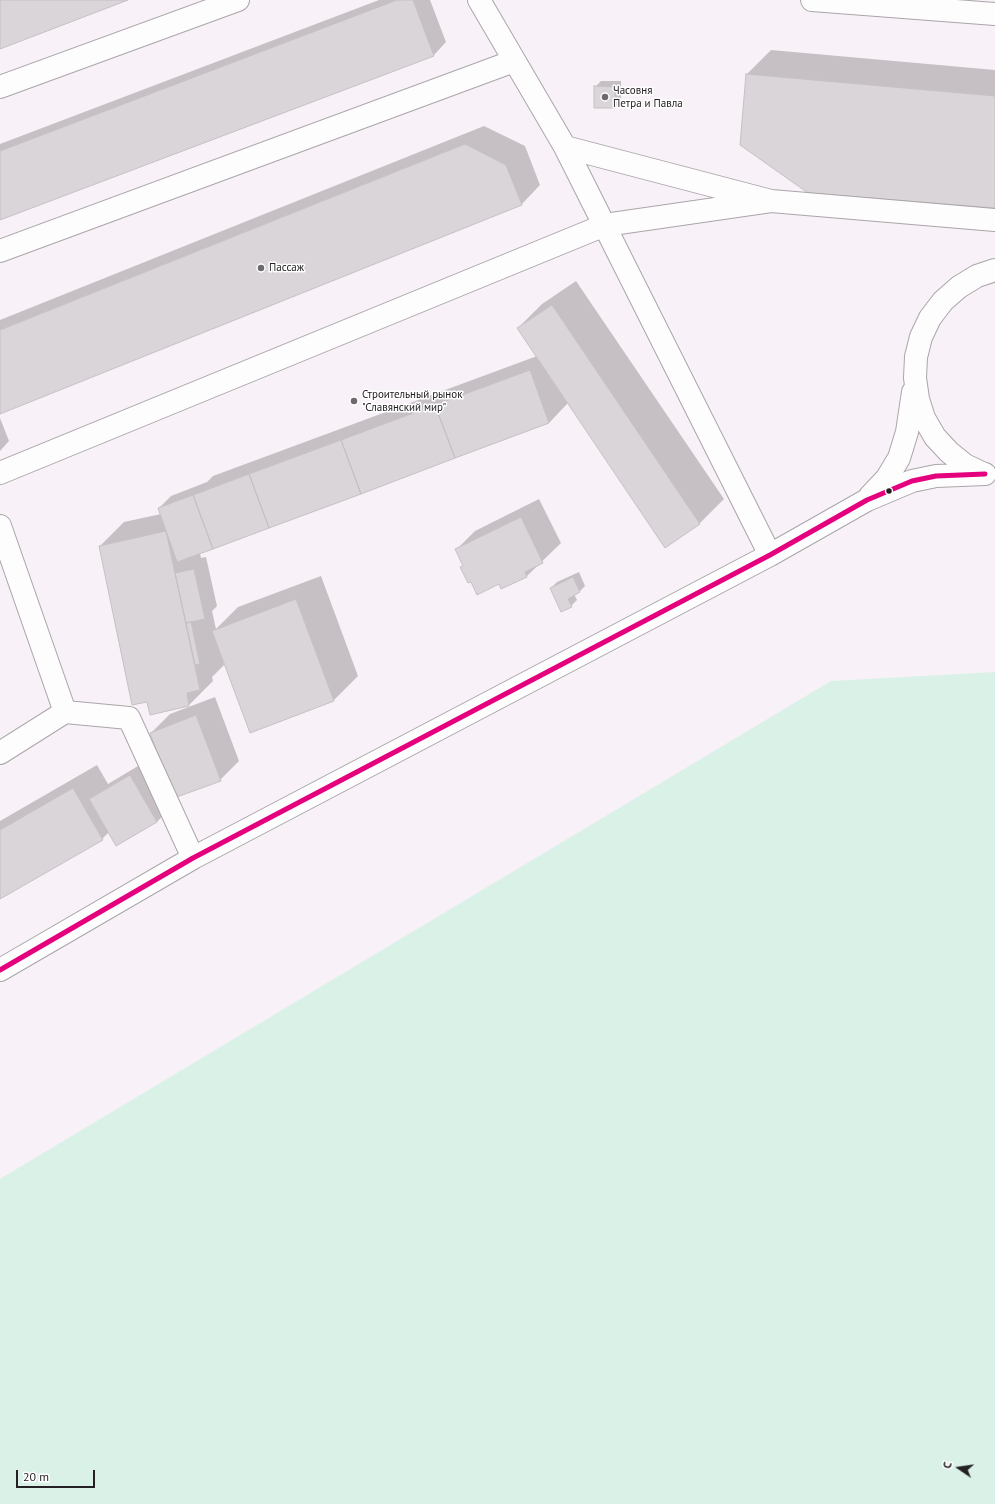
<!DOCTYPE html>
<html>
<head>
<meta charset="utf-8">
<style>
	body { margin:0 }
	#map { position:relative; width:995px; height:1504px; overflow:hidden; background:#f8f1f7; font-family:"PT Sans",sans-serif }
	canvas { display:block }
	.north { position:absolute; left:939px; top:1448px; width:40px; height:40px; -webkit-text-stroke:3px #fff; paint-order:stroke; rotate:283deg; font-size:11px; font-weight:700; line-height:16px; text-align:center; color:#242024 }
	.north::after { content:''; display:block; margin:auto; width:14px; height:18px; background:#242024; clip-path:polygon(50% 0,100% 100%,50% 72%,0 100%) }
	.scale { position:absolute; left:16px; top:1470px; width:79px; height:18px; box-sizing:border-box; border:2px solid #242024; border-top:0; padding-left:5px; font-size:12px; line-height:14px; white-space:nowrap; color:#242024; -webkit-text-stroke:3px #fff; paint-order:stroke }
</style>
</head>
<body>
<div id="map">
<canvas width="995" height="1504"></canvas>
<div class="north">С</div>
<div class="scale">20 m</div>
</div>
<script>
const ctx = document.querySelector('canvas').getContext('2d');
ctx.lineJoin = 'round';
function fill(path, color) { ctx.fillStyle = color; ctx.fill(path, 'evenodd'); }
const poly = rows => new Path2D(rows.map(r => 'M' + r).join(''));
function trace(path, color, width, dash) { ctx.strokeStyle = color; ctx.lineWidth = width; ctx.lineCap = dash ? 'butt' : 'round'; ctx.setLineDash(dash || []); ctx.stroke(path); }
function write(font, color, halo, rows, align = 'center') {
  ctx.font = font + ' "PT Sans",sans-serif'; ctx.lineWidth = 3; ctx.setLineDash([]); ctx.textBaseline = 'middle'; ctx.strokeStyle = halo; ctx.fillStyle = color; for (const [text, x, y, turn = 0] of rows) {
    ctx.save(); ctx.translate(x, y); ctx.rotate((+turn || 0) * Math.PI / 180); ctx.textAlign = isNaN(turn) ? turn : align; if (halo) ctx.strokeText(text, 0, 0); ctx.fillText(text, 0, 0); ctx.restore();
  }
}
fill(poly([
	[995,672,995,1504,0,1504,0,1179,831,681]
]), '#d9f1e6');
fill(poly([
	[379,0,430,0,446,42,434,55,0,219,0,144],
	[771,50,995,70,995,207,747,74],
	[601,81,621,81,621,101,615,107,595,107,595,87],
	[484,126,525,146,540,185,522,204,0,413,0,320],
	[576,281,724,499,699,524,568,403,549,423,200,553,201,558,206,557,217,606,212,611,216,629,238,607,321,576,358,676,334,700,251,731,222,657,224,665,212,677,213,681,189,705,151,714,100,546,124,522,161,514,159,508,171,496,207,482,213,476,537,356,518,328,542,304],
	[0,418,9,441,0,451],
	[539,499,561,543,527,576,499,583,471,580,461,567,464,564,457,549,475,531],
	[579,572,585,586,579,592,574,594,577,600,571,606,551,588,557,582],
	[215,697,239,761,220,780,151,733,170,714],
	[143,763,169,809,157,822,109,832,102,839,0,898,0,821,97,765,108,784]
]), '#0003');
const building = poly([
	[0,0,128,0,0,49,0,0],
	[397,0,413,0,434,56,0,220,0,151,397,0],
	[746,74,995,96,995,208,808,193,740,145,746,74],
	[594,86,615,87,615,108,594,108,594,86],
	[465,144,506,165,522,205,0,414,0,330,465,144],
	[552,305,700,524,665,548,517,328,552,305],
	[530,370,549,423,455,458,435,405,530,370],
	[435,405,455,458,361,494,341,440,435,405],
	[341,440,361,494,269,528,249,474,341,440],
	[249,474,269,528,213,549,193,495,249,474],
	[193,495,213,549,177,562,158,508,193,495],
	[521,517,543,563,525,572,527,577,501,589,499,584,477,595,471,582,468,583,460,567,463,566,455,549,521,517],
	[166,531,200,690,187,693,189,706,150,715,147,702,132,705,99,546,166,531],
	[194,569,205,619,186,623,175,573,194,569],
	[573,577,580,592,568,599,572,607,561,612,550,588,573,577],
	[296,599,334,701,250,733,212,631,296,599],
	[191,622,200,664,195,665,186,623,191,622],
	[196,715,221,781,174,798,150,733,196,715],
	[130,775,157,822,116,846,89,799,130,775],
	[73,788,103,840,0,899,0,830,73,788]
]);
fill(building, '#dad5d9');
trace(building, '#c5c0c4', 1);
const minor = poly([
	[479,0,565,147,770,555],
	[812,0,995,14],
	[0,87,238,0],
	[565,147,771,201,995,220],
	[0,251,514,61],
	[0,473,605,225,771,201],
	[984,474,965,465,949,452,935,437,924,418,918,399,915,378,916,357,921,337,930,318,943,301,959,287,977,276,995,270],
	[870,496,887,478,899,458,907,432,913,392],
	[0,526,65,712,0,753],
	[65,712,129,718,193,858],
	[0,970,193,858,770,555,867,500,912,481,936,476,985,474]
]);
trace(minor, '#aaa5a9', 24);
trace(minor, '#fefdfe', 22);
trace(poly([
	[0,970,193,858,770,555,867,500,912,481,936,476,985,474]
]), '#e5007d', 5);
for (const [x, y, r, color] of [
	[605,97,4,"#6e696e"],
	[261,268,4,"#6e696e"],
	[354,401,4,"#6e696e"],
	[889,491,3.5,"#242024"]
]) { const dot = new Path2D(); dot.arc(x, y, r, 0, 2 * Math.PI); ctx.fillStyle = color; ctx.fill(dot); trace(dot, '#fff', 1.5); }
write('11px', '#242024', '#fff', [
	["Часовня",613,91],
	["Петра и Павла",613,104],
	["Пассаж",269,268],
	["Строительный рынок",362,395],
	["\"Славянский мир\"",362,408]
], 'left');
</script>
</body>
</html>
